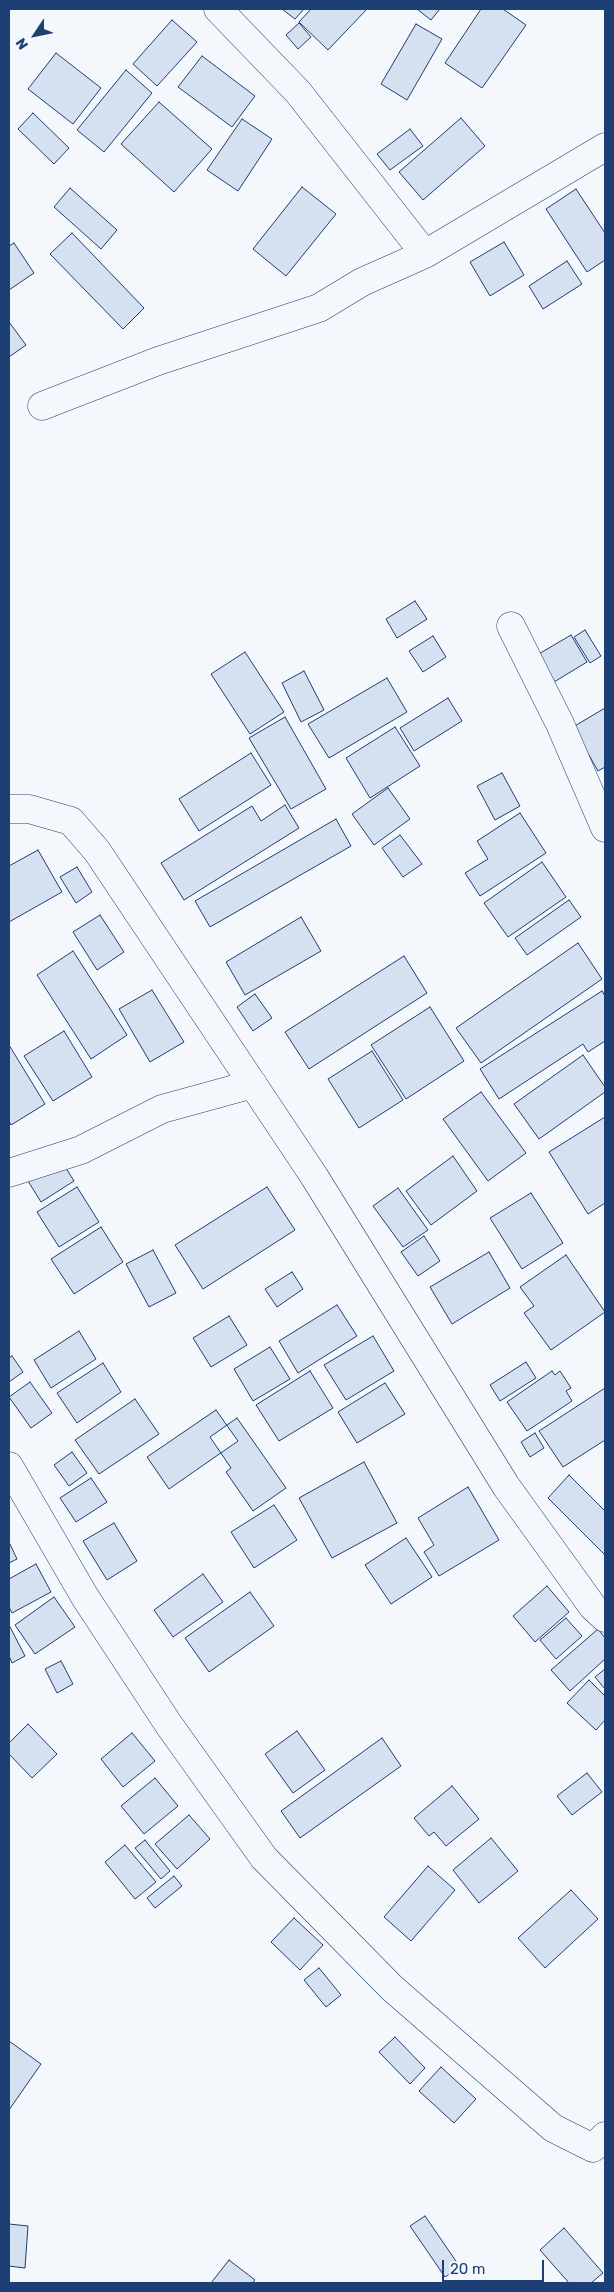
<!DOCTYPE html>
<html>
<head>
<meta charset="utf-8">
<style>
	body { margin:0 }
	#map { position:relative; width:614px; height:2292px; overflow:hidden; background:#f4f7fb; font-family:Rubik,sans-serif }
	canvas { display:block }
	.frame { position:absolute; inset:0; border:10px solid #1d3f73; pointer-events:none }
	.north { position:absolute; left:10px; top:10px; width:50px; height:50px; -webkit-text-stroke:4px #f4f7fb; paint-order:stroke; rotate:236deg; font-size:14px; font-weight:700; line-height:20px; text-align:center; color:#1d3f73 }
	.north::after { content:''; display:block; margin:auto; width:18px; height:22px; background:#1d3f73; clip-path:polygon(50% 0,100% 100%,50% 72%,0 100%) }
	.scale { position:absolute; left:442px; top:2260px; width:102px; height:22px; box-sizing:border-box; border:2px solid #1d3f73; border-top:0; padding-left:6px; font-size:15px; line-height:18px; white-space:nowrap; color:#1d3f73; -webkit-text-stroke:4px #f4f7fb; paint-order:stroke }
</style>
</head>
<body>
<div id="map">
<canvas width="614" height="2292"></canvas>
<div class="frame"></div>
<div class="north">N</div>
<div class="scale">20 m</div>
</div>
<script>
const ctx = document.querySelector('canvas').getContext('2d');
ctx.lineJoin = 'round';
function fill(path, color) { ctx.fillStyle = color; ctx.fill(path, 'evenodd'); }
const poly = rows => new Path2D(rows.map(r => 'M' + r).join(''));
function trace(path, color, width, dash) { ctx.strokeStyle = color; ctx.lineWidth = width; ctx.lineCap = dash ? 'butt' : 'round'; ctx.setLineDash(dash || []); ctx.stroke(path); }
const building = poly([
	[282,9,304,9,295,19,282,9],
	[311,9,367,9,328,50,299,22,311,9],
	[417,9,440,9,431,20,417,9],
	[481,9,503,9,526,25,482,88,445,63,481,9],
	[172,20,197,42,157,86,133,64,172,20],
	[299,23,311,37,298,49,286,35,299,23],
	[416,24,442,39,407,100,381,84,416,24],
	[56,53,101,88,73,124,28,89,56,53],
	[202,56,255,96,232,127,178,87,202,56],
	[126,70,152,93,104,152,77,130,126,70],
	[159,102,212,149,174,192,121,144,159,102],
	[33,113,69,148,54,164,18,129,33,113],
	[461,118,485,146,423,200,399,172,461,118],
	[242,119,272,139,238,191,207,170,242,119],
	[410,129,423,146,390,170,377,154,410,129],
	[302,187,336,214,286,276,253,249,302,187],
	[70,188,117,230,101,249,54,207,70,188],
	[576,189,605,233,605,260,587,272,546,209,576,189],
	[72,233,144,308,123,329,50,254,72,233],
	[504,242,524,275,490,296,470,262,504,242],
	[14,243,34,273,9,290,9,246,14,243],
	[567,261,582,284,543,309,529,286,567,261],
	[9,322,26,345,9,357,9,322],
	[415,601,427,619,397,638,386,619,415,601],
	[585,630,601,656,590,663,574,637,585,630],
	[571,635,587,662,549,685,532,658,571,635],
	[433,636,446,657,423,672,409,651,433,636],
	[245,652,284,712,250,734,211,674,245,652],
	[304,671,324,710,301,722,282,683,304,671],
	[387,678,407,712,329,758,308,724,387,678],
	[448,698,462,721,414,751,400,728,448,698],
	[605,708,605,767,598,771,573,727,605,708],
	[285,717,326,789,291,809,249,738,285,717],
	[395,727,420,766,370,798,346,758,395,727],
	[251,753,271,785,199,831,179,799,251,753],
	[502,773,520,806,495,820,477,786,502,773],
	[388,788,410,819,374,845,352,814,388,788],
	[285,805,299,828,184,900,161,863,252,806,261,821,285,805],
	[520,813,546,853,480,896,465,873,488,859,477,841,520,813],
	[336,819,351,846,210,927,195,901,336,819],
	[400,835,422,864,403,877,382,848,400,835],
	[38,850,62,892,9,922,9,866,38,850],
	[542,862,566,897,508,937,484,903,542,862],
	[77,867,92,892,76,903,60,877,77,867],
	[569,900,581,917,527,955,515,938,569,900],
	[100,915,124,952,97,970,73,932,100,915],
	[301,917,321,951,245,995,226,962,301,917],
	[578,943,602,979,481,1063,456,1028,578,943],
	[73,951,127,1035,91,1059,37,975,73,951],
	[404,956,427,993,309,1069,285,1032,404,956],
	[152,990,184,1042,150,1062,119,1009,152,990],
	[602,991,605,996,605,1041,588,1052,583,1044,499,1099,480,1069,602,991],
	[255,994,272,1018,253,1031,237,1007,255,994],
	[430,1007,464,1061,406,1099,371,1045,430,1007],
	[64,1031,92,1077,53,1101,24,1056,64,1031],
	[9,1045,45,1104,11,1125,9,1121,9,1045],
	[372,1051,403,1100,359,1128,328,1079,372,1051],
	[583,1055,605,1087,605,1092,539,1139,514,1104,583,1055],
	[481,1092,526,1153,488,1181,443,1119,481,1092],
	[605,1117,605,1203,588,1214,549,1152,605,1117],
	[453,1156,477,1191,431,1225,406,1191,453,1156],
	[61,1160,74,1181,41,1202,28,1181,61,1160],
	[77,1187,99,1222,59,1247,37,1212,77,1187],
	[267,1187,295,1230,203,1289,175,1245,267,1187],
	[398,1188,428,1230,403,1247,373,1206,398,1188],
	[531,1193,563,1243,522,1269,490,1218,531,1193],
	[101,1227,123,1262,74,1294,51,1259,101,1227],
	[424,1236,440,1261,418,1276,401,1252,424,1236],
	[153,1250,176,1293,149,1307,126,1264,153,1250],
	[489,1252,510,1288,452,1324,430,1287,489,1252],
	[566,1255,605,1312,551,1350,524,1313,534,1306,520,1287,566,1255],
	[292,1272,303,1289,277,1307,265,1289,292,1272],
	[337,1305,357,1336,298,1373,279,1341,337,1305],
	[229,1316,247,1345,211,1367,193,1338,229,1316],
	[79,1331,96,1359,51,1388,34,1360,79,1331],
	[373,1336,394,1371,346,1400,324,1365,373,1336],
	[270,1347,290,1379,253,1401,234,1369,270,1347],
	[12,1356,23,1372,9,1382,9,1358,12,1356],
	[526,1362,536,1378,500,1401,490,1385,526,1362],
	[103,1363,121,1392,77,1423,57,1393,103,1363],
	[310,1371,333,1408,279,1441,256,1405,310,1371],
	[552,1371,555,1375,560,1371,571,1388,566,1391,572,1401,527,1431,507,1402,552,1371],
	[30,1382,52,1413,31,1428,9,1397,30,1382],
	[385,1383,405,1414,357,1443,338,1412,385,1383],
	[605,1388,605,1440,563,1467,539,1431,605,1388],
	[135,1399,159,1434,99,1474,75,1440,135,1399],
	[216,1410,238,1441,169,1489,147,1457,216,1410],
	[237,1418,286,1488,253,1511,226,1472,231,1468,210,1437,237,1418],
	[535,1433,544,1448,530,1457,521,1442,535,1433],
	[72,1452,87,1473,69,1486,54,1465,72,1452],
	[364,1462,397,1523,332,1558,299,1498,364,1462],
	[569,1475,605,1511,605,1555,548,1498,569,1475],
	[91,1478,107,1502,76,1522,60,1498,91,1478],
	[468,1487,499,1540,439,1576,424,1552,434,1545,418,1518,468,1487],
	[274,1505,297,1540,254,1568,231,1532,274,1505],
	[114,1523,137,1561,107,1580,83,1541,114,1523],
	[406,1538,432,1577,391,1604,365,1565,406,1538],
	[9,1542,17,1559,9,1563,9,1542],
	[36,1564,51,1592,12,1613,9,1607,9,1579,36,1564],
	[203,1574,223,1602,173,1637,154,1610,203,1574],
	[547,1586,569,1612,535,1642,513,1616,547,1586],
	[250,1592,274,1626,209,1672,185,1638,250,1592],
	[54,1597,75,1627,35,1654,15,1625,54,1597],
	[566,1618,582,1636,556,1659,540,1640,566,1618],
	[9,1625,25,1656,12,1663,9,1656,9,1625],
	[598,1629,605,1638,605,1659,570,1691,551,1670,598,1629],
	[61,1661,73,1684,57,1693,45,1669,61,1661],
	[605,1669,605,1689,595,1677,605,1669],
	[589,1680,605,1696,605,1720,596,1730,567,1703,589,1680],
	[28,1724,57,1754,32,1778,9,1754,9,1743,28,1724],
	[297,1731,325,1770,293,1793,265,1754,297,1731],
	[132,1733,155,1761,123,1787,101,1759,132,1733],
	[382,1738,401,1766,300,1838,281,1811,382,1738],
	[587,1773,602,1792,572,1815,557,1796,587,1773],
	[155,1778,178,1806,144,1834,121,1806,155,1778],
	[452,1786,479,1819,446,1846,434,1832,429,1836,414,1818,452,1786],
	[189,1815,210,1839,177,1869,155,1844,189,1815],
	[491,1838,518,1871,479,1903,453,1870,491,1838],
	[145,1840,170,1871,161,1879,135,1848,145,1840],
	[125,1845,156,1882,135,1899,105,1862,125,1845],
	[428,1866,455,1890,411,1941,384,1917,428,1866],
	[174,1876,182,1886,155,1908,147,1898,174,1876],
	[571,1890,598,1919,545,1968,518,1938,571,1890],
	[294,1918,323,1945,300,1970,271,1942,294,1918],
	[319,1968,341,1995,326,2007,304,1980,319,1968],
	[395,2037,425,2068,410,2084,379,2052,395,2037],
	[9,2041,41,2064,9,2110,9,2041],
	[441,2067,476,2099,454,2123,419,2091,441,2067],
	[425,2216,460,2267,445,2277,410,2226,425,2216],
	[9,2224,28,2226,25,2268,9,2266,9,2224],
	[564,2228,603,2273,591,2283,569,2283,540,2250,564,2228],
	[229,2260,255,2280,252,2283,211,2283,229,2260]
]);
fill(building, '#d5e0f0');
trace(building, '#1d3f73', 1);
const minor = poly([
	[218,9,298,92,425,254],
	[42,406,158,361,319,308,362,282,425,254,605,147],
	[511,626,560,724,605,828],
	[9,809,29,809,71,821,97,851,314,1176,506,1486,593,1607,605,1618],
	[9,1173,81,1150,162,1109,253,1084],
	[9,1466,85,1597,169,1725,264,1858,392,1988,553,2128,593,2148,605,2136]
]);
trace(minor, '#1d3f73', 29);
trace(minor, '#f4f7fb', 28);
</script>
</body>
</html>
